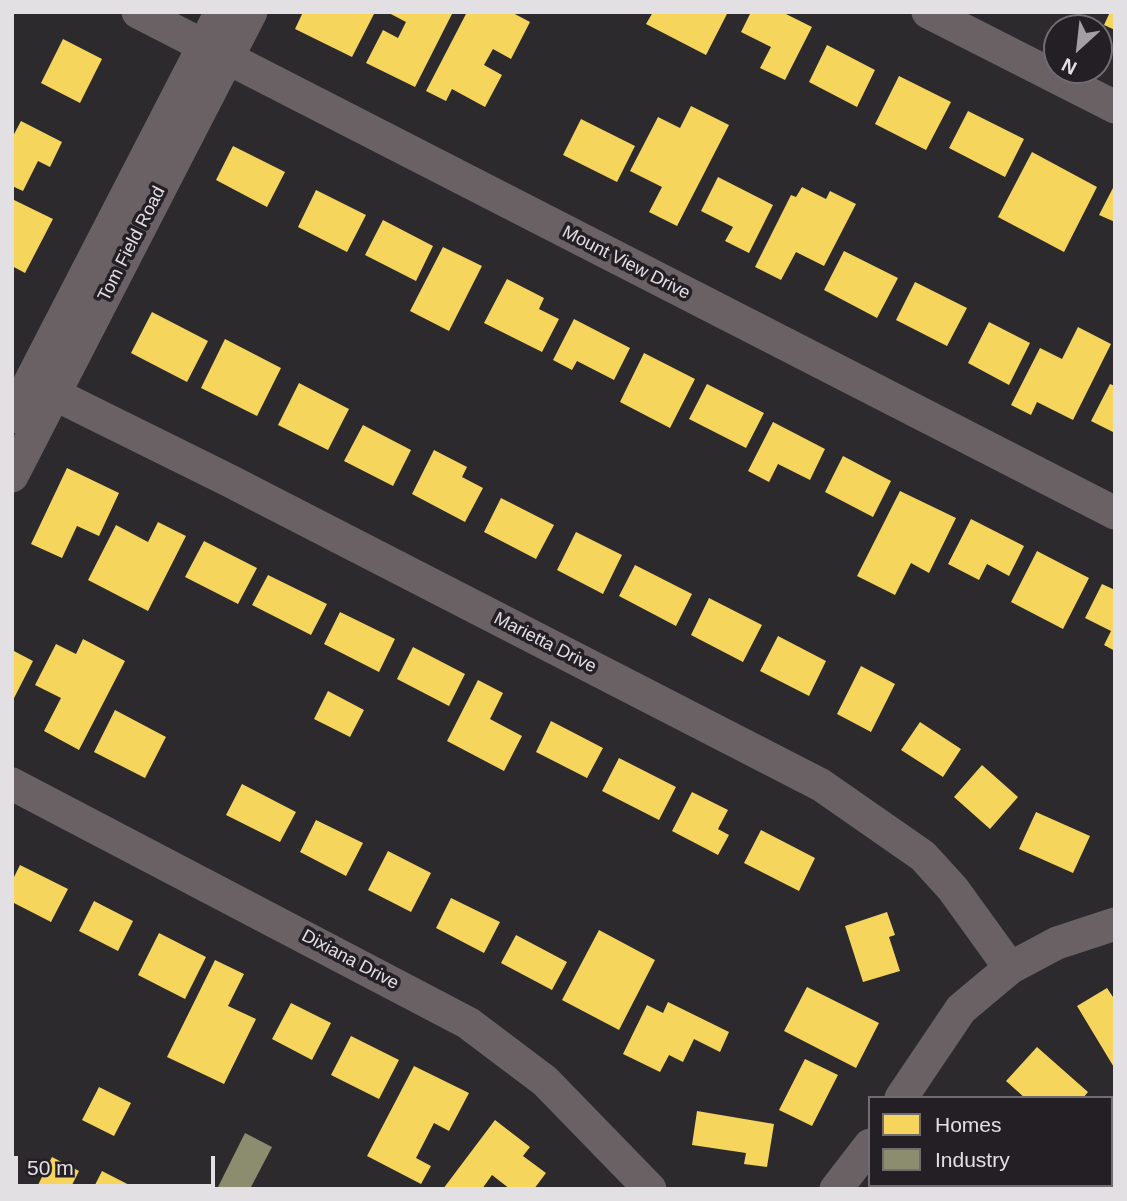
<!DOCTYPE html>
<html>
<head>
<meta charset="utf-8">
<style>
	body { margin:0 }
	#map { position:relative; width:1127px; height:1201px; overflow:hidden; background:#2c2a2d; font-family:Arial,sans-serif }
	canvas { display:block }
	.frame { position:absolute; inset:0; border:14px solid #e3e0e3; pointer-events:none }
	.legend { position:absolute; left:868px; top:1096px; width:245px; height:91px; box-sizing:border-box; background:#241f24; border:2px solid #706c70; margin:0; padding:9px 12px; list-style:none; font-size:21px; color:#e3e0e3 }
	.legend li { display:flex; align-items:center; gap:14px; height:35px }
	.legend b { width:35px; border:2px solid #706c70 }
	.north { position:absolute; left:1043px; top:14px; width:70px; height:70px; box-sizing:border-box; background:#241f24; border:2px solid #706c70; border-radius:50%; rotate:207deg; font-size:19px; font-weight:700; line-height:28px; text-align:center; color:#e3e0e3 }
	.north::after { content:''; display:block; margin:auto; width:24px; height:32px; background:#a3a0a3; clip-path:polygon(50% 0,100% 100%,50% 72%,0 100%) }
	.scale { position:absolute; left:14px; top:1156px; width:201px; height:32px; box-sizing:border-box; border:4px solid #e3e0e3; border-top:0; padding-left:9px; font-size:21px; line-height:24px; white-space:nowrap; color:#e3e0e3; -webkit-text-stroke:5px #241f24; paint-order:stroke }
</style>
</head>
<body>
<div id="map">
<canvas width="1127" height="1201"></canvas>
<div class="frame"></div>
<ul class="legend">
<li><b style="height:19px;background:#f6d55c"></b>Homes</li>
<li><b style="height:19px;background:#8c8c6e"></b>Industry</li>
</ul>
<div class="north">N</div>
<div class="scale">50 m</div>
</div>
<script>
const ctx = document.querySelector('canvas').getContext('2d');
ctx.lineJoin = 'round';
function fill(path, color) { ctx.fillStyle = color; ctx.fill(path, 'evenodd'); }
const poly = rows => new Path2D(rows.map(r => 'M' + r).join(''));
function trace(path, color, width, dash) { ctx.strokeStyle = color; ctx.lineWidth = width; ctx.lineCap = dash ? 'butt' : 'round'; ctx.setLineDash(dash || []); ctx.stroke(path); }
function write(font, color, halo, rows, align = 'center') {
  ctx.font = font + ' Arial,sans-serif'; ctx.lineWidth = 7; ctx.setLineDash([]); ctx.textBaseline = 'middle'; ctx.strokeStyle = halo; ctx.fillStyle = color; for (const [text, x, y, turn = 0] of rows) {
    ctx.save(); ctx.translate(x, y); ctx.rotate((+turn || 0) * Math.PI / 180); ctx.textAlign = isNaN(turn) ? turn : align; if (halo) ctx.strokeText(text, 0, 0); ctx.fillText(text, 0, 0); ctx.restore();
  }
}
fill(poly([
	[303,12,375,12,352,57,295,29],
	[387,12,453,12,415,87,366,63,383,30,398,38,406,22],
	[467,12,511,12,530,22,511,59,493,49,484,65,502,75,485,107,452,89,446,101,426,91],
	[653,12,728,12,706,55,646,24],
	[751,12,782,12,812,27,785,80,760,68,771,47,741,32],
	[1110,12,1115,12,1115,30,1104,25],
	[63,39,102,59,80,103,41,83],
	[827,45,875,70,857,107,809,82],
	[899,76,951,102,926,150,875,124],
	[691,106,729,125,677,226,649,212,662,187,630,171,658,117,680,128],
	[968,111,1024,139,1005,177,949,148],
	[581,119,635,146,617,182,563,155],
	[21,121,62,142,50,167,38,161,23,191,12,186,12,138],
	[233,146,285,172,267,207,216,180],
	[1032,152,1097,187,1064,252,998,217],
	[718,177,773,205,749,253,725,241,733,227,701,211],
	[1115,184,1115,222,1099,215],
	[802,187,826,199,830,191,856,204,824,266,796,252,781,280,755,267,791,195,796,197],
	[316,190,366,215,347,252,298,227],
	[12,199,53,219,25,273,12,266],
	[383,220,433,246,416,281,365,255],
	[443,247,482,266,449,331,410,311],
	[844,251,898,278,877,318,824,290],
	[507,279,544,298,539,309,559,319,542,352,484,323],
	[915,282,967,308,947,346,896,320],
	[152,312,208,341,187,382,131,353],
	[574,319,630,348,614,380,577,361,572,370,553,360],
	[989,322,1030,343,1009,385,968,363],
	[1078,327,1111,344,1073,420,1037,402,1031,415,1011,405,1040,348,1062,359],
	[225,339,281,368,257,416,201,388],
	[644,353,695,379,670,428,620,402],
	[299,383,349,409,328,450,278,425],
	[707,384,764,413,746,448,689,419],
	[1110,384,1115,386,1115,433,1091,421],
	[773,422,825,449,810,480,778,464,769,482,748,471],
	[363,425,411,450,393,486,344,461],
	[434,450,467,467,462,477,483,488,465,522,412,494],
	[843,456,891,481,873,517,825,492],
	[67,468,119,493,99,536,77,526,62,558,31,544],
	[900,491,956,518,929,573,911,563,895,595,857,576],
	[501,498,554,525,536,559,484,532],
	[971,519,1024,546,1009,576,987,564,979,580,948,564],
	[158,522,186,536,148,611,88,580,116,525,148,542],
	[576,532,622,555,603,594,557,570],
	[204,541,257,568,238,604,185,577],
	[1037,551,1089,578,1063,629,1011,602],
	[635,565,692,594,676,626,619,596],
	[268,575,327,604,311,635,252,605],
	[1102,584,1115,590,1115,651,1104,645,1111,631,1085,618],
	[709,598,762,625,743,662,691,635],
	[340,612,395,639,379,672,324,644],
	[778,636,826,661,809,696,760,671],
	[83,639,125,661,79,750,44,731,61,698,35,685,56,644,76,654],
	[413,647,465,674,449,706,397,679],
	[12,650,33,661,12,702],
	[861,666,895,684,871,732,837,714],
	[478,680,503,693,490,719,522,736,504,771,447,741],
	[328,691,364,710,350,737,314,719],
	[115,710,166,737,145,778,94,752],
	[551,721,603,748,587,778,536,752],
	[920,722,961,749,943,777,901,750],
	[619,758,676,787,659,820,602,791],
	[982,765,1018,797,990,829,954,797],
	[242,784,296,812,280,842,226,815],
	[692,792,728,810,718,829,729,835,718,855,672,831],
	[1036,812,1090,836,1073,873,1019,849],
	[316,820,363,843,346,876,300,852],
	[761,830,815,858,799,891,744,863],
	[388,851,431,873,411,912,368,890],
	[20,865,68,889,51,922,12,902,12,881],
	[451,898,500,922,484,953,436,928],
	[94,901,133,921,118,951,79,931],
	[887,912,895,935,889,937,900,971,863,982,845,926],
	[599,930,655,960,619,1030,562,1000],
	[159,933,206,957,185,999,138,975],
	[516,935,567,962,552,990,501,963],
	[215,960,244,974,228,1006,256,1019,224,1084,167,1057],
	[807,987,879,1023,856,1068,784,1031],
	[1107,988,1115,1000,1115,1069,1077,1006],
	[668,1002,729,1032,720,1052,694,1039,683,1062,669,1055,660,1072,623,1054,647,1005,663,1013],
	[291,1003,331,1023,312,1060,272,1039],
	[351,1036,399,1060,379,1099,331,1075],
	[1037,1047,1088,1092,1083,1098,1025,1098,1006,1081],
	[805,1059,838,1075,812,1126,779,1110],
	[414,1066,469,1093,449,1131,434,1123,416,1158,431,1166,421,1184,367,1156],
	[99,1087,131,1103,114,1136,82,1120],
	[697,1111,774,1124,767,1167,744,1164,746,1153,692,1145],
	[495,1120,530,1147,523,1156,546,1173,534,1189,510,1189,492,1175,482,1189,443,1189],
	[52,1157,79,1171,70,1189,36,1189],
	[102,1171,137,1189,93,1189],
	[930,1185,990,1185,987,1189,934,1189]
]), '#f6d55c');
fill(poly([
	[245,1133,272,1147,250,1189,217,1189]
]), '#8c8c6e');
trace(poly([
	[138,12,1115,513],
	[928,12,1115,107],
	[30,382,228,480,821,785,923,856,953,889,1010,968],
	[12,417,221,12],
	[12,476,251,12],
	[12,784,468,1023,545,1081,650,1189],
	[901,1098,961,1009,1010,968,1057,943,1115,924],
	[836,1189,870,1145]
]), '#6a6164', 33);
write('18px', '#e3e0e3', '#241f24', [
	["Tom Field Road",132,244,-63],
	["Mount View Drive",626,263,27],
	["Marietta Drive",545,643,27],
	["Dixiana Drive",350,960,28]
]);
</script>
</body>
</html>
